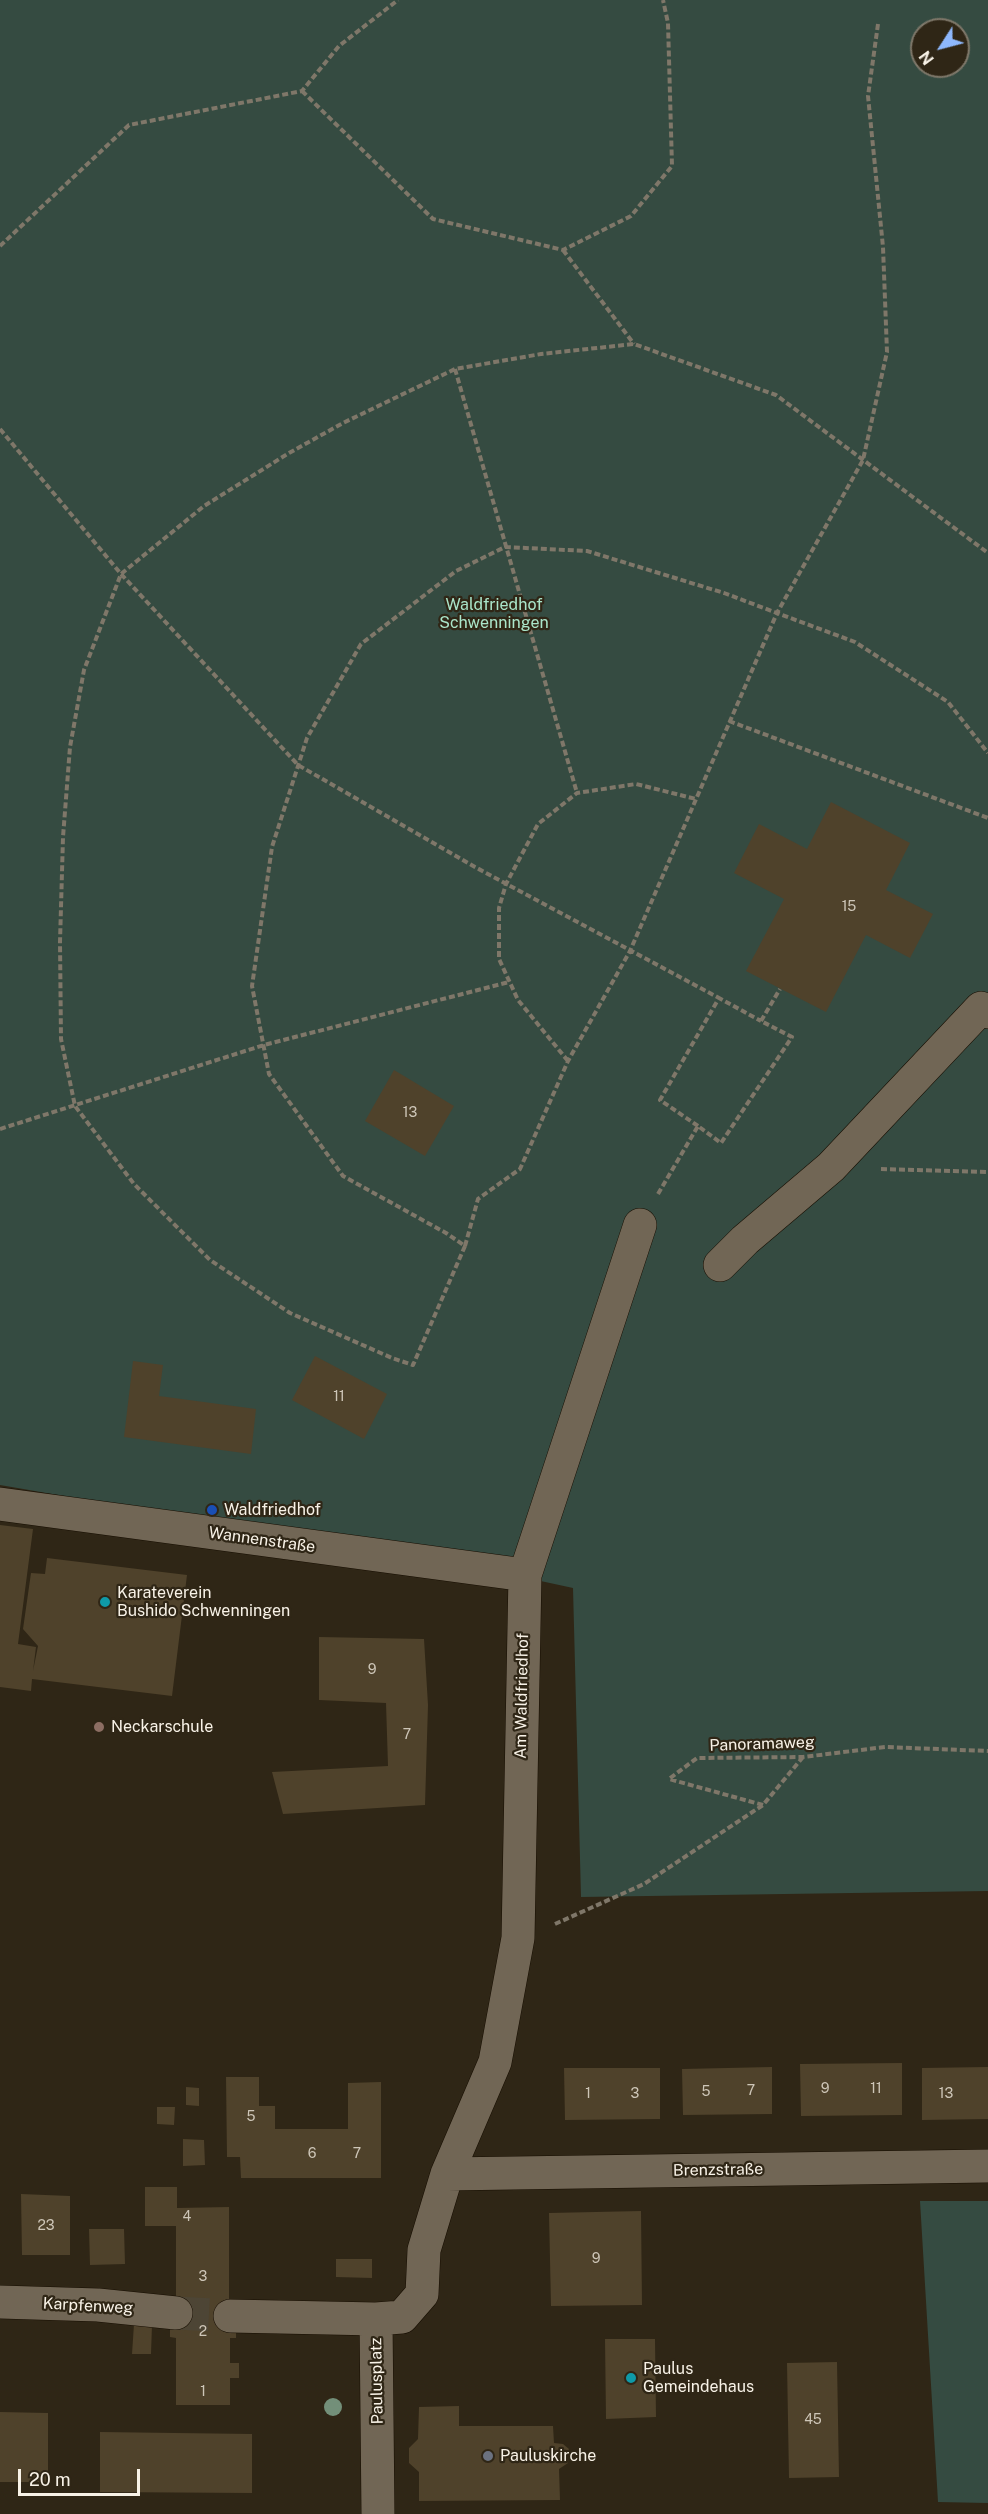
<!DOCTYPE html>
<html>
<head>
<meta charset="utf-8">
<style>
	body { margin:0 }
	#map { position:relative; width:988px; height:2514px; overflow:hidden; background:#2f2616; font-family:"Public Sans",sans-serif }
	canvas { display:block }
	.north { position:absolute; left:910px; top:18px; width:60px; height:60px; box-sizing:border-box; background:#2f2616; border:2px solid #7f786a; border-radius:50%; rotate:234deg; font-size:16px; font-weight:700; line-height:24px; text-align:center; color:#f8f2e7 }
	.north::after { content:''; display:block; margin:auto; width:21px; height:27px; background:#8eb8fd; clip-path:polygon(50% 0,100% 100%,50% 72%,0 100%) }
	.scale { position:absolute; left:18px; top:2469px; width:122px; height:27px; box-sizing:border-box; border:3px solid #f8f2e7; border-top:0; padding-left:8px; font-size:18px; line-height:21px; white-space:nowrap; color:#f8f2e7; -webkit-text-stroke:4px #2f2616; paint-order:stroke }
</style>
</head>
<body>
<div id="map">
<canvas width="988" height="2514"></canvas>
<div class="north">N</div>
<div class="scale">20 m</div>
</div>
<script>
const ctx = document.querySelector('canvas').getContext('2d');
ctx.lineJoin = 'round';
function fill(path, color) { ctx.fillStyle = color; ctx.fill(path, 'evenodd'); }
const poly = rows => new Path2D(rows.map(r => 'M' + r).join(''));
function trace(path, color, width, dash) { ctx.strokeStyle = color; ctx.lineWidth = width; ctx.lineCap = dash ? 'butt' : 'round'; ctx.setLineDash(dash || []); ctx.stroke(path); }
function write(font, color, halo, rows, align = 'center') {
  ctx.font = font + ' "Public Sans",sans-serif'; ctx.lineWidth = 4.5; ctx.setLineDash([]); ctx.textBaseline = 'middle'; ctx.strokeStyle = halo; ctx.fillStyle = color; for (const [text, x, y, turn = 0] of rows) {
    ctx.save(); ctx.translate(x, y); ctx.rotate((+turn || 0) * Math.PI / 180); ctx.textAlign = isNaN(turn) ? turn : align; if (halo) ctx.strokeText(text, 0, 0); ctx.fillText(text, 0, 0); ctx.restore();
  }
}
fill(poly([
	[0,0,988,0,988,1891,581,1897,573,1588,476,1567,0,1485],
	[922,30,958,30,958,66,922,66],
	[920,2201,988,2201,988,2503,938,2502]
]), '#354b41');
fill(poly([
	[831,802,910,843,886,890,933,914,910,958,866,935,826,1012,746,971,784,899,734,873,759,824,807,849],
	[394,1070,454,1106,425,1156,365,1121],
	[315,1356,387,1394,364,1439,292,1400],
	[133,1361,163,1365,159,1396,256,1409,251,1454,124,1437],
	[0,1525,33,1529,18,1644,36,1647,33,1671,38,1646,23,1629,31,1573,45,1574,47,1558,187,1575,172,1696,32,1679,31,1691,0,1687],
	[319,1637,424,1639,428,1705,425,1805,283,1814,272,1772,388,1766,386,1703,319,1700],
	[902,2063,902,2115,801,2116,800,2064],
	[772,2067,772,2114,683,2115,682,2069],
	[988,2067,988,2119,922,2120,922,2068],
	[564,2068,660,2068,660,2119,565,2120],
	[226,2077,259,2077,259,2106,275,2106,275,2129,348,2129,348,2083,381,2082,381,2178,241,2178,240,2157,227,2157],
	[186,2087,199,2088,199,2106,186,2105],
	[157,2107,175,2107,174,2125,157,2124],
	[183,2139,204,2140,205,2165,183,2166],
	[145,2187,177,2187,177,2208,229,2207,229,2306,236,2326,236,2338,230,2338,230,2363,239,2363,239,2378,230,2378,230,2405,176,2405,176,2338,170,2337,170,2321,176,2306,176,2226,145,2226],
	[21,2194,70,2196,70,2255,22,2255],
	[641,2211,642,2305,551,2306,549,2213],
	[89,2229,124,2229,125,2264,90,2265],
	[336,2259,372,2259,372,2278,336,2277],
	[134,2324,152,2325,151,2354,132,2354],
	[605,2339,655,2339,656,2417,606,2419],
	[837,2362,839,2477,789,2478,787,2363],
	[459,2406,459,2426,553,2426,554,2443,563,2444,569,2449,568,2463,559,2469,560,2500,419,2501,419,2472,409,2463,409,2448,418,2439,419,2407],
	[0,2412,48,2413,48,2482,0,2482],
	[100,2432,252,2434,252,2493,100,2492]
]), '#4f422b');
trace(poly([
	[176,2313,230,2316]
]), '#4d4535', 33, [33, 16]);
const minor = poly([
	[720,1265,745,1240,831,1167,981,1008,988,1012],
	[0,1504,525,1575],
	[447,2174,988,2166],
	[0,2302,98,2305,176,2313],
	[230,2316,376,2319],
	[378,2514,376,2319,402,2317,422,2294,424,2250,447,2174,495,2062,518,1938,525,1575,640,1225]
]);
trace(minor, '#170e02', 34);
trace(poly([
	[878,24,868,96,883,247,887,352,863,460,777,613,630,951,568,1061,520,1169,478,1199,465,1246,446,1233,343,1176,269,1074,252,986,272,847,307,738,361,644,456,571,505,547,587,551,724,593,777,613,855,642,948,702,988,753],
	[302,91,433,219,563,250,631,216,672,166,668,23,663,0],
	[0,246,129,125,302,91,339,46,398,0],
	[563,250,634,344],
	[455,369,577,793],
	[0,429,121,574,298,765,475,867,719,998],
	[729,721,988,818],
	[568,1061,518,1000,499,959,499,908,506,884,538,824,577,793,636,784,696,799],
	[698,1126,660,1100,719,998,761,1021],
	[0,1129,264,1045,509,982],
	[881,1169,988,1172],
	[658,1194,698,1126,721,1143,792,1037,761,1021,780,989],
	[465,1246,413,1365,392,1358,290,1313,210,1260,134,1184,75,1106,61,1039,60,942,63,837,70,747,84,670,121,574,204,506,289,453,343,423,455,369,541,354,634,344,776,395,988,553],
	[763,1805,669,1779,697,1758,803,1757,885,1747,988,1751],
	[555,1924,644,1884,763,1805,803,1757]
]), '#7f7769', 4, [6, 3]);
trace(minor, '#716655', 33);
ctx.fillStyle = '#738f79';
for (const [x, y] of [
	[333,2407]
]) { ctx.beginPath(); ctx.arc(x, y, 9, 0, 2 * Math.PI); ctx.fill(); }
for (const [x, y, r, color] of [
	[212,1510,6,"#1a4fb4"],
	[105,1602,6,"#0f9aa8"],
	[99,1727,6,"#8d6e63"],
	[631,2378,6,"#0f9aa8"],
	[488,2456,6,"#6b7280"]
]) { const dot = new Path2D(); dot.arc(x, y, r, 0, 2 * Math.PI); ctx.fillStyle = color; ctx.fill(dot); trace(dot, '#2f2616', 2); }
write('14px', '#cec6b8', null, [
	["15",849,907],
	["13",410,1113],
	["11",339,1397],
	["9",372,1670],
	["7",407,1735],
	["9",825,2089],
	["11",876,2089],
	["7",751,2091],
	["5",706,2092],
	["1",588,2094],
	["3",635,2094],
	["13",946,2094],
	["5",251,2117],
	["6",312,2154],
	["7",357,2154],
	["4",187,2217],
	["23",46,2226],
	["9",596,2259],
	["3",203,2277],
	["2",203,2332],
	["1",203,2392],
	["45",813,2420]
]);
write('16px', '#aae5ca', '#2f2616', [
	["Waldfriedhof",494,605],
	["Schwenningen",494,623]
]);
write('16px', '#f8f2e7', '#2f2616', [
	["Waldfriedhof",224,1510],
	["Karateverein",117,1593],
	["Bushido Schwenningen",117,1611],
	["Neckarschule",111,1727],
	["Paulus",643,2369],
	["Gemeindehaus",643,2387],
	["Pauluskirche",500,2456]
], 'left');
write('16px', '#f8f2e7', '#2f2616', [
	["Wannenstraße",262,1540,8],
	["Am Waldfriedhof",522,1696,-89],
	["Panoramaweg",762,1744,-2],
	["Brenzstraße",718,2170,-1],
	["Karpfenweg",88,2306,3],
	["Paulusplatz",377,2381,-91]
]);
</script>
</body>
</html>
